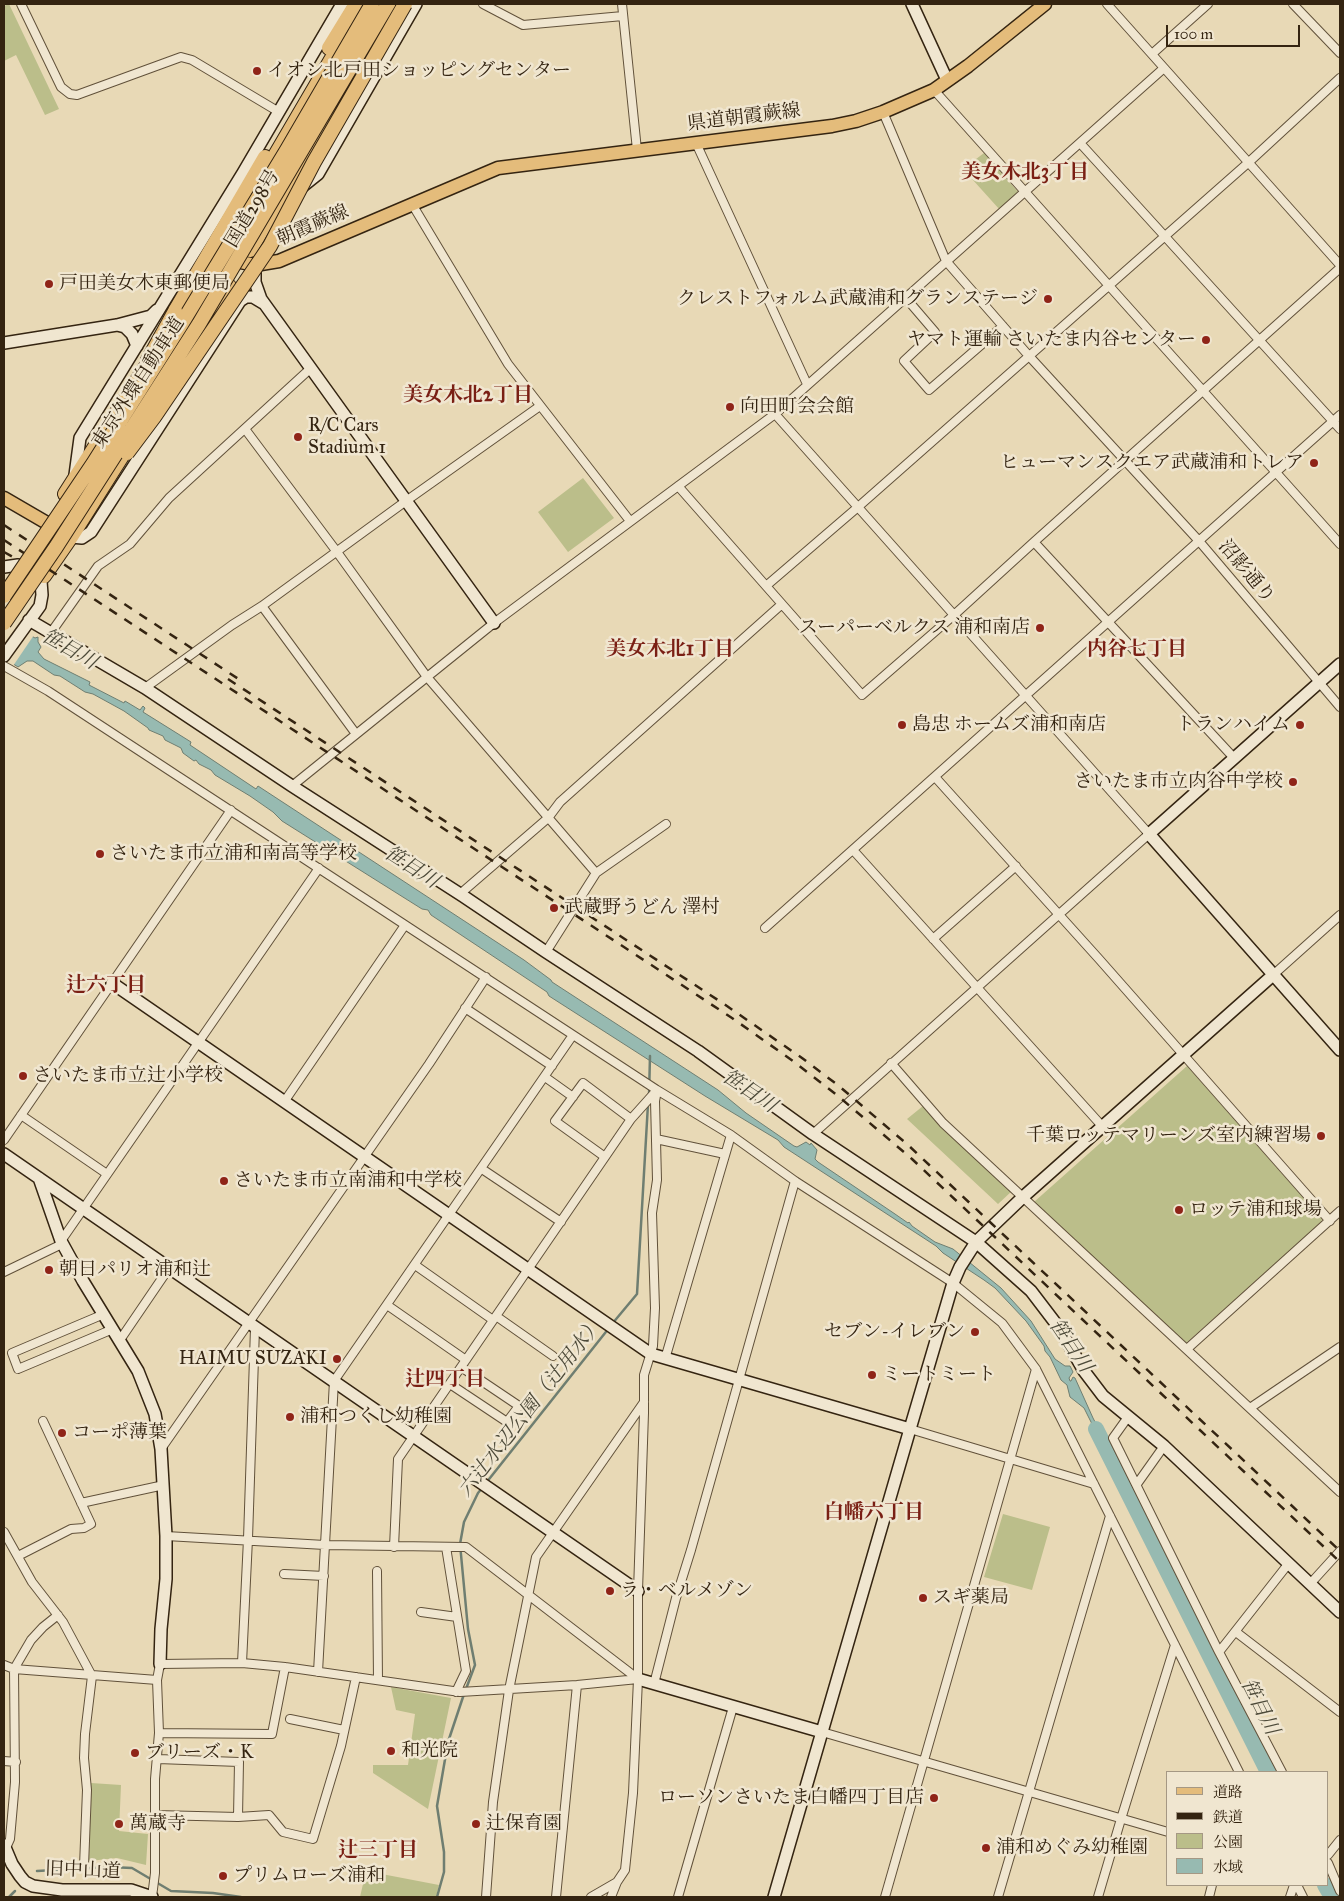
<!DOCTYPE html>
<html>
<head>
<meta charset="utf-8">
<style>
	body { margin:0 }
	#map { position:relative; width:1344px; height:1901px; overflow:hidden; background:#e8d9b6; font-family:"IM FELL Great Primer","Noto Serif JP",serif }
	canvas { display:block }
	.frame { position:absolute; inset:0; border:5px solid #342411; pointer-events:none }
	.legend { position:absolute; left:1166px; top:1771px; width:162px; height:115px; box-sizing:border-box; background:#f0e6d0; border:1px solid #a59884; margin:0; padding:6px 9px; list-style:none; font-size:15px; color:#342411 }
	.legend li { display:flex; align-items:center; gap:10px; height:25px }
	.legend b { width:25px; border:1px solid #a59884 }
	.scale { position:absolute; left:1166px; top:25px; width:134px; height:22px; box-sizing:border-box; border:2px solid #342411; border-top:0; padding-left:6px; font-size:15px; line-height:18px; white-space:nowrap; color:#342411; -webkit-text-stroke:4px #f0e6d0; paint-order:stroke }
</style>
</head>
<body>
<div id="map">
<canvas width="1344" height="1901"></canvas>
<div class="frame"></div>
<ul class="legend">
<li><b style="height:6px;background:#e4bc7b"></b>道路</li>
<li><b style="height:6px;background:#342411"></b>鉄道</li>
<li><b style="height:14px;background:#bbbe8a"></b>公園</li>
<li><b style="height:14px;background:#97bab1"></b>水域</li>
</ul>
<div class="scale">100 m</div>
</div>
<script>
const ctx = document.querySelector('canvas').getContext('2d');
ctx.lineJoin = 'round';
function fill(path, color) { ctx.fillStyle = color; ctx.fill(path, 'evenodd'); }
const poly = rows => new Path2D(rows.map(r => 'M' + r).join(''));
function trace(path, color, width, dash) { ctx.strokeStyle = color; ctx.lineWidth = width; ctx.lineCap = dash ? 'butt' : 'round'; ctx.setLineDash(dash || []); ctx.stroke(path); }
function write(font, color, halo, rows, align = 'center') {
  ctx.font = font + ' "IM FELL Great Primer","Noto Serif JP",serif'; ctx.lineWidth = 5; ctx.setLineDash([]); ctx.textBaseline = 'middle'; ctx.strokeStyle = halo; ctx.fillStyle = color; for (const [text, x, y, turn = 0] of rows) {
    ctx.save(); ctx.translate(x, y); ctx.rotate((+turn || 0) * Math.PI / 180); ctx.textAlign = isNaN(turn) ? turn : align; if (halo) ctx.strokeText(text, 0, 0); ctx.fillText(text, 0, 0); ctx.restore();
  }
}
fill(poly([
	[9,4,59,109,45,115,16,55,4,61,4,6],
	[984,153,1019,193,1000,210,963,169],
	[583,478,614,518,568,552,538,512],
	[1187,1066,1322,1219,1321,1223,1185,1344,1034,1202],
	[923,1106,940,1126,1012,1191,998,1204,907,1119],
	[1003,1514,1050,1527,1032,1590,984,1577],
	[391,1687,451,1698,428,1809,373,1773,373,1765,408,1765,415,1714,396,1710],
	[91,1783,121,1785,119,1831,148,1834,146,1865,117,1858,89,1861],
	[366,1871,439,1885,436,1897,360,1897]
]), '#bbbe8a');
const water = poly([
	[4,620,35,638,38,637,38,642,41,647,38,652,44,659,90,682,89,685,124,703,125,701,140,710,143,706,145,708,143,712,191,742,190,745,256,789,258,786,524,960,551,980,552,982,718,1090,746,1113,794,1146,797,1147,806,1142,810,1145,811,1143,817,1150,815,1159,818,1162,895,1214,908,1223,909,1222,912,1226,935,1242,953,1249,1001,1288,1031,1321,1055,1359,1065,1366,1070,1366,1073,1372,1069,1378,1070,1381,1071,1381,1073,1377,1075,1378,1093,1418,1108,1447,1104,1448,1084,1408,1070,1397,1067,1385,1061,1380,1050,1357,1045,1351,1044,1346,1026,1321,995,1288,984,1280,943,1253,936,1246,827,1175,784,1147,778,1140,705,1096,549,996,547,992,431,915,428,910,422,909,282,821,273,812,250,796,215,775,211,770,199,764,196,760,194,761,183,753,181,748,165,740,163,736,149,730,148,728,124,711,93,694,85,692,60,676,54,675,33,661,27,661,18,667,4,658,4,620]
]);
fill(water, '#97bab1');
trace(water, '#6f7e71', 1);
fill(poly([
	[4,618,34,635,13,666,4,661]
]), '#e8d9b6');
trace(poly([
	[649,1096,650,1056],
	[612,1324,637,1294,648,1104],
	[486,1483,609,1328],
	[466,1689,475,1665,468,1629,460,1544,464,1522,478,1493,483,1487],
	[37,1871,110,1867,132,1868,171,1891,213,1893,241,1897],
	[9,1897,15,1891],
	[437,1897,444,1872,444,1852,437,1806,448,1742,464,1694]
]), '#6f7e71', 2.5);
trace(poly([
	[1096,1429,1268,1772],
	[1325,1885,1332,1897]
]), '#97bab1', 16);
const street = poly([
	[21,4,61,87,70,94,77,95,181,57,192,60,279,112],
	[483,4,523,25,623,16],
	[622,4,637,150],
	[1107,4,1340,265],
	[1293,4,1340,53],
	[1152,54,1208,4],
	[934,90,1340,544],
	[883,112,946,261,1029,356,1199,541,1340,707],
	[696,143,807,384],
	[1080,143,1340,429],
	[412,204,508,364,630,521],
	[905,297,935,332,904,361,929,390,1003,326],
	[775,414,1149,834,813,1134],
	[245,429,337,552,427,677,596,873],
	[678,486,862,695,954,615,1034,542,1340,268],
	[1034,542,1234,758],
	[766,586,858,507,1249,162,1340,78],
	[262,606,356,734],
	[50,634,98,566,130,544,169,498,311,368],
	[4,666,48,691,657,1090,731,1135,795,1181,953,1283,1002,1323,1036,1369,1239,1772],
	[145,688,232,625,262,606,406,501,540,406],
	[935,777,1099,959,1330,1221],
	[292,786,494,623,775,414,1164,68],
	[853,850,1102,1126],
	[460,894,548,818,560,802,782,604],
	[765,928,1340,415],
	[933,939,1016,866],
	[546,952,596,873,666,824],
	[1273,975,1340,915],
	[465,1008,552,1066],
	[891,1063,943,1123,1340,1492],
	[545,1077,573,1097],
	[284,1102,405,925],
	[21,1115,107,1174],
	[656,1139,725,1154],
	[4,1140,231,810],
	[605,1157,555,1121,583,1083,631,1119],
	[482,1169,561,1222],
	[61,1241,319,868],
	[415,1265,493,1320],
	[4,1272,62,1244],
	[387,1305,466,1360],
	[104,1314,12,1353,18,1369,113,1329],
	[496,1316,553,1356],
	[120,1340,169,1268],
	[1187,1349,1340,1211],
	[665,1359,731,1135],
	[450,1384,507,1422,519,1406,461,1367],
	[1250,1408,1340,1347],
	[1128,1417,1113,1438,1219,1652],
	[910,1429,1094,1484],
	[161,1449,429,1064,486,977],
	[1137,1484,1164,1446],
	[81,1503,164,1485],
	[4,1532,32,1582,63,1622,92,1676,85,1734,84,1758,87,1790,84,1866],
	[166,1536,325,1545,466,1547,638,1679],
	[394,1547,398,1459,631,1119,657,1090],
	[446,1547,466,1671,456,1692],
	[18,1556,71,1529,84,1528,91,1524,43,1421],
	[377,1571,378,1680],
	[284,1574,324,1576],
	[1310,1584,1340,1551],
	[421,1612,457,1617],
	[1236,1632,1340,1712],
	[242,1663,248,1539,255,1328],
	[4,1665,14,1669,157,1680],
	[318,1672,334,1381,573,1035],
	[654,1684,676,1598,691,1550,795,1181],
	[290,1719,344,1730],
	[822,1732,1168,1832],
	[159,1733,272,1734,285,1667],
	[158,1759,239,1762,238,1817],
	[4,1761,16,1762],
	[1282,1772,1219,1652,1289,1563],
	[156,1815,238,1817,269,1815,283,1832,313,1839,341,1746,356,1677],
	[6,1848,10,1839,15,1782,14,1669,31,1640,43,1627,58,1615],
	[1328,1855,1340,1840],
	[1328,1863,1340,1891],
	[1297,1885,1303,1897],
	[152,1897,155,1873,155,1779,159,1733,157,1680,160,1664,242,1663,285,1667,460,1692,577,1685,638,1679],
	[486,1897,493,1802,509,1690,536,1557,644,1402],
	[556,1897,577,1685],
	[591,1897,617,1882],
	[611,1897,617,1882,625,1870,633,1793,638,1679,638,1591,644,1413,644,1375,653,1346,655,1308,652,1213,657,1180,655,1101,657,1090],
	[678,1897,733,1707],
	[885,1897,1036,1369],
	[998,1897,1110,1516],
	[1098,1897,1121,1819,1175,1645],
	[1209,1897,1212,1885],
	[1290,1897,1294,1885]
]);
const secondary = poly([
	[912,4,947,80],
	[303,186,318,174,416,4],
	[255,266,255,282,261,299,494,623],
	[117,325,125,327,132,334,137,346],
	[4,343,117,325,151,316,157,310],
	[75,475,80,438,243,173,342,4],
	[71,537,82,538,91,532,240,301,246,297,253,297,263,303],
	[4,567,18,565],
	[29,620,145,688,292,786,463,896,546,952,698,1051,813,1134,976,1242,1031,1291,1060,1329,1084,1371,1103,1396,1164,1446,1340,1612],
	[4,656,40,606,42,595,41,581],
	[1340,664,1149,834,1340,1050],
	[112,983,651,1354,910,1429],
	[4,1154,638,1591],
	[39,1178,61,1241,83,1281,138,1371,155,1414,161,1449,166,1536,166,1579,161,1629,160,1664],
	[638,1679,822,1732],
	[4,1845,12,1864,20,1876,25,1882,33,1886,62,1890,131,1890,152,1897],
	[774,1897,910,1429,953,1283,960,1267,976,1242,1023,1197,1273,975]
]);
const primary = poly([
	[226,259,255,265,279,261,498,168,832,126,856,121,883,112,934,90,968,66,1045,4],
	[4,498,71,537]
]);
const highway = poly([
	[329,48,356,4],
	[266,171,342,41],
	[250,250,396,4],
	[175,311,265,157],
	[204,328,229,286],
	[65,494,154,354],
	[44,576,71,537,129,445]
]);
trace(street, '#61513a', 10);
trace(secondary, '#342411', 14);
trace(primary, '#342411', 15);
trace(highway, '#342411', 16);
trace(street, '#f0e6d0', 8);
trace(secondary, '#f0e6d0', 11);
trace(primary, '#e4bc7b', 12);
trace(highway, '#e4bc7b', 14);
trace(poly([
	[4,525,240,680],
	[4,540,732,1018,793,1061,838,1096,912,1159,1340,1562],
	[4,552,43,574],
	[228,679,724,1004,802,1058,839,1086,908,1145,1340,1551]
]), '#342411', 2.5, [9, 9]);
const highwayBridge = poly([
	[147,362,175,311],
	[127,453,154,417,270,246,314,162,405,4],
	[4,596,93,464,182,323,287,150,372,4],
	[4,623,56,547,199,324,388,4]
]);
trace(highwayBridge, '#342411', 16, []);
trace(highwayBridge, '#e4bc7b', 14);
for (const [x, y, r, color] of [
	[257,71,5,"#8f2418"],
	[49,284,5,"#8f2418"],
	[1048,299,5,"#8f2418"],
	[1206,340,5,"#8f2418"],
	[730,407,5,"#8f2418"],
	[298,437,5,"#8f2418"],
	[1314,463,5,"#8f2418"],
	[1040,628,5,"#8f2418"],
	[902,725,5,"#8f2418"],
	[1300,725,5,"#8f2418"],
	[1293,782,5,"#8f2418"],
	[100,854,5,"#8f2418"],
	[554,908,5,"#8f2418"],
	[23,1076,5,"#8f2418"],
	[1321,1136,5,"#8f2418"],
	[224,1181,5,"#8f2418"],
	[1179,1210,5,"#8f2418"],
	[49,1270,5,"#8f2418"],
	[975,1332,5,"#8f2418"],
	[337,1359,5,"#8f2418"],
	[872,1375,5,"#8f2418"],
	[290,1417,5,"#8f2418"],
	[62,1433,5,"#8f2418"],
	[610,1591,5,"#8f2418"],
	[923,1598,5,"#8f2418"],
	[391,1751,5,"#8f2418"],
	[135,1753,5,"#8f2418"],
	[934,1798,5,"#8f2418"],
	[119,1824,5,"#8f2418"],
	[476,1824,5,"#8f2418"],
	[986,1848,5,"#8f2418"],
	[223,1876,5,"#8f2418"]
]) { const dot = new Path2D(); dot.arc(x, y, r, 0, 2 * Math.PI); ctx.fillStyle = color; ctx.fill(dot); trace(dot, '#f0e6d0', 2); }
write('19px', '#342411', '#f0e6d0', [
	["イオン北戸田ショッピングセンター",267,71],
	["戸田美女木東郵便局",59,284],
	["クレストフォルム武蔵浦和グランステージ",1038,299,"right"],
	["ヤマト運輸 さいたま内谷センター",1196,340,"right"],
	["向田町会会館",740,407],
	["R/C Cars",308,426],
	["Stadium 1",308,448],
	["ヒューマンスクエア武蔵浦和トレア",1304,463,"right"],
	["スーパーベルクス 浦和南店",1030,628,"right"],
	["島忠 ホームズ浦和南店",912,725],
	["トランハイム",1290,725,"right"],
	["さいたま市立内谷中学校",1283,782,"right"],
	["さいたま市立浦和南高等学校",110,854],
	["武蔵野うどん 澤村",564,908],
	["さいたま市立辻小学校",33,1076],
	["千葉ロッテマリーンズ室内練習場",1311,1136,"right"],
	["さいたま市立南浦和中学校",234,1181],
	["ロッテ浦和球場",1189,1210],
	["朝日パリオ浦和辻",59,1270],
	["セブン-イレブン",965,1332,"right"],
	["HAIMU SUZAKI",327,1359,"right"],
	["ミートミート",882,1375],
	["浦和つくし幼稚園",300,1417],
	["コーポ薄葉",72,1433],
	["ラ・ベルメゾン",620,1591],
	["スギ薬局",933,1598],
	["和光院",401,1751],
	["ブリーズ・K",145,1753],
	["ローソンさいたま白幡四丁目店",924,1798,"right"],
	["萬蔵寺",129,1824],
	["辻保育園",486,1824],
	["浦和めぐみ幼稚園",996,1848],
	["プリムローズ浦和",233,1876]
], 'left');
write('19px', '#342411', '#f0e6d0', [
	["県道朝霞蕨線",744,118,-7],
	["国道298号",253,209,-59],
	["朝霞蕨線",313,226,-23],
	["東京外環自動車道",139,383,-57],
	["沼影通り",1246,572,50],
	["旧中山道",83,1871,2]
]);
write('bold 20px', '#7a1f14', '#f0e6d0', [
	["美女木北3丁目",1025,173],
	["美女木北2丁目",468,396],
	["美女木北1丁目",670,650],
	["内谷七丁目",1137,650],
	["辻六丁目",106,986],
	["辻四丁目",445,1380],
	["白幡六丁目",874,1513],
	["辻三丁目",378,1851]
]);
write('italic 20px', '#4d4a39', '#f0e6d0', [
	["笹目川",69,650,30],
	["笹目川",411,868,33],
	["笹目川",749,1092,34],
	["笹目川",1070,1346,56],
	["六辻水辺公園（辻用水）",531,1408,-52],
	["笹目川",1259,1707,63]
]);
</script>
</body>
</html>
